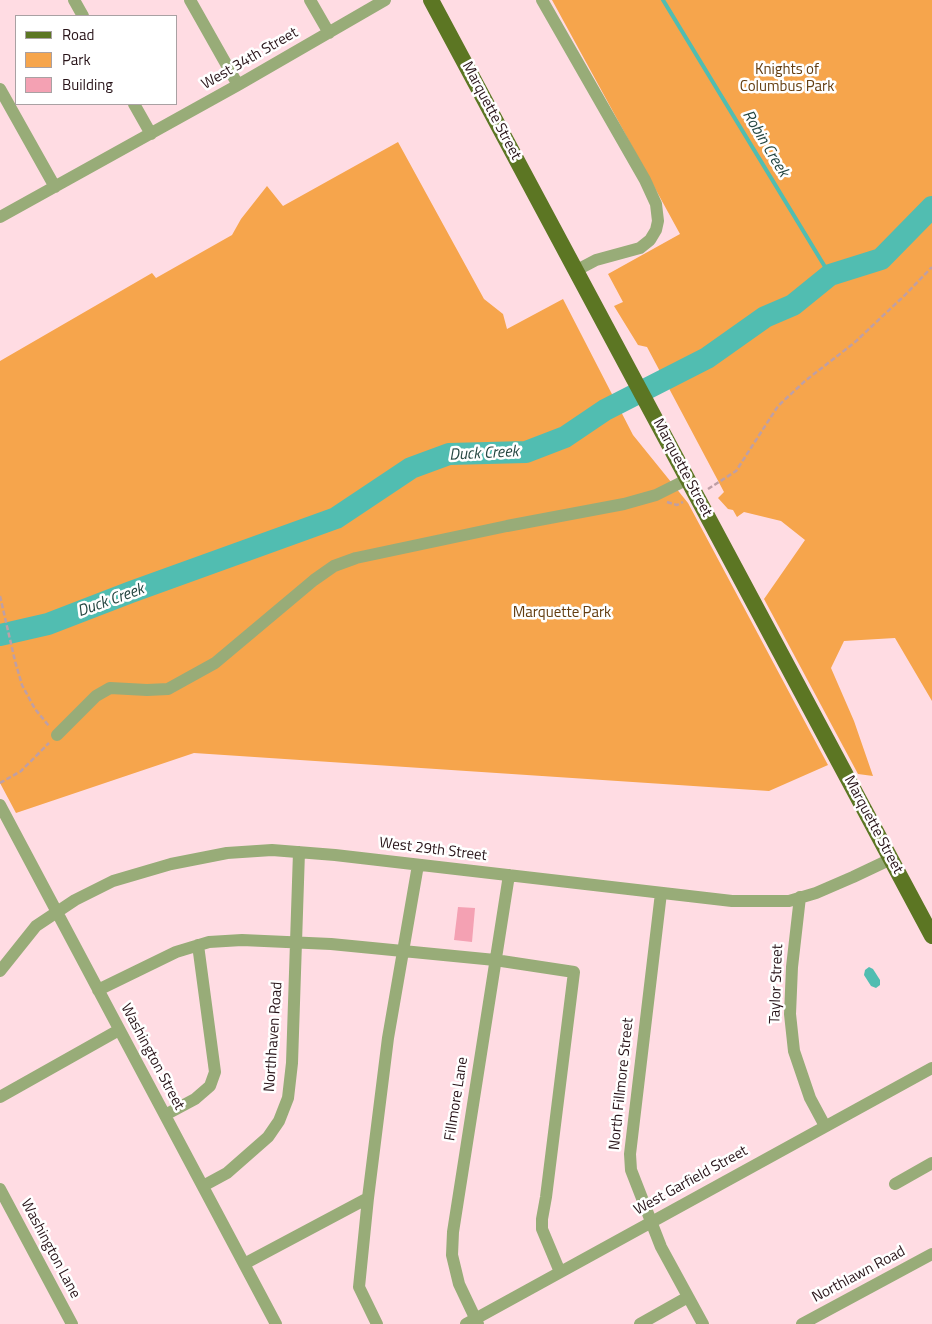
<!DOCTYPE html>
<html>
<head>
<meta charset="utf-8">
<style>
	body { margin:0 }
	#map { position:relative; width:932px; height:1324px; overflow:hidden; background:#ffdce3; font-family:"Titillium Web",sans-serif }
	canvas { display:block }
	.legend { position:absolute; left:15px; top:15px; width:162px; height:90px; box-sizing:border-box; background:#fff; border:1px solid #a9a1a3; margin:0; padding:6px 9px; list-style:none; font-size:15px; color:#281419 }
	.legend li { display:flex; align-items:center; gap:10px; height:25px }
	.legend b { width:25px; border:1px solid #a9a1a3 }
</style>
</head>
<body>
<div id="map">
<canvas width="932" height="1324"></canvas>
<ul class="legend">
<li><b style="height:6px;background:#5c7623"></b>Road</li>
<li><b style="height:14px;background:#f6a54c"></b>Park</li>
<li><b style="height:14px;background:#f4a1b3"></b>Building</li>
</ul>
</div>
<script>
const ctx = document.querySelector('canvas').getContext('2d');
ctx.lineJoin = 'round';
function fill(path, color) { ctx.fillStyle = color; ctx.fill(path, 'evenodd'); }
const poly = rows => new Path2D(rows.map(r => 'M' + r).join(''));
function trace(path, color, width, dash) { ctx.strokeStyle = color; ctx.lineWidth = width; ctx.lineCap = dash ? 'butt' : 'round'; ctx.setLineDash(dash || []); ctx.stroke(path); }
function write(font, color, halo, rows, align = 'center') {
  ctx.font = font + ' "Titillium Web",sans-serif'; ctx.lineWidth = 5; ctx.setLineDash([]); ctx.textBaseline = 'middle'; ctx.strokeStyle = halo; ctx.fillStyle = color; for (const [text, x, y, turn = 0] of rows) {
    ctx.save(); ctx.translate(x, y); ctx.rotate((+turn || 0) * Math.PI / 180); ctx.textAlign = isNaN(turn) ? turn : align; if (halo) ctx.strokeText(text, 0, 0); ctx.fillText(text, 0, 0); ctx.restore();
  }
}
fill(poly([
	[552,0,932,0,932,701,895,638,844,641,831,668,854,721,873,776,858,774,764,599,805,540,781,521,744,512,737,517,733,510,728,509,718,498,724,492,647,347,638,345,614,306,623,302,608,274,680,234],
	[398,142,484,299,503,314,507,329,563,299,633,435,688,503,828,765,769,791,194,753,16,813,0,783,0,361,152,273,156,278,232,235,241,219,267,186,283,206]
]), '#f6a54c');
fill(poly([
	[869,967,873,969,880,980,880,985,876,988,871,986,864,975,865,970]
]), '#51bdb1');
trace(poly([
	[663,0,830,275]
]), '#51bdb1', 4);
trace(poly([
	[0,635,48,624,131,592,336,518,411,468,449,454,526,452,565,437,605,410,707,358,765,317,793,305,830,275,881,259,932,207]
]), '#51bdb1', 22);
fill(poly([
	[458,907,475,908,472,942,454,940]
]), '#f4a1b3');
trace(poly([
	[708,489,736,471,778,406,805,381,854,343,905,295,932,267],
	[667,502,677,505,683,502],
	[0,596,15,661,22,685,35,709,49,726],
	[0,783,21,771,49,743]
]), '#be9fa6', 2.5, [5, 2.5]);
trace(poly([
	[74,0,83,16],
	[190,0,238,85],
	[310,0,329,33],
	[542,0,645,180,656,204,658,221,656,230,650,240,640,248,596,260,577,270],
	[0,89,55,187],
	[134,104,151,134],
	[0,217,238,85,385,0],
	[57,735,96,696,110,688,147,690,168,689,215,663,314,580,334,566,356,558,507,526,624,504,656,495,688,479],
	[0,805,276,1324],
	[661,893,630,1154,631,1170,661,1247,703,1324],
	[800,897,792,967,790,1014,794,1051,810,1098,825,1126],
	[0,971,36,926,75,900,113,881,171,864,227,853,272,850,335,855,732,901,789,901,816,893,853,877,891,859],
	[98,990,176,952,209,942,242,940,331,944,495,960,574,972,546,1197,542,1219,542,1229,560,1272],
	[0,1097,119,1030],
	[165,1115,195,1099,210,1086,215,1072,198,945],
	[895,1184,932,1163],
	[203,1186,227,1173,268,1137,279,1121,288,1098,292,1063,299,852],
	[0,1189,72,1324],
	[368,1198,359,1287,377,1324],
	[244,1264,368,1198,388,1038,418,865],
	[466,1324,932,1068],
	[478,1324,459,1284,452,1255,453,1232,509,875],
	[640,1324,688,1297],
	[802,1324,932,1254]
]), '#98ac78', 12);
trace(poly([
	[431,0,932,936]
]), '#5c7623', 16);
write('15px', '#281419', '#fff', [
	["West 34th Street",250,59,-30],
	["Marquette Street",491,111,62],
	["Marquette Street",682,468,62],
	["Marquette Street",873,825,62],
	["West 29th Street",433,850,7],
	["Taylor Street",777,984,-88],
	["Northhaven Road",274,1037,-86],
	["Washington Street",152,1057,62],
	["North Fillmore Street",622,1084,-84],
	["Fillmore Lane",457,1099,-81],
	["West Garfield Street",691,1181,-29],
	["Washington Lane",50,1249,62],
	["Northlawn Road",859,1275,-28]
]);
write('15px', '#633d10', '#fff', [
	["Knights of",787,70],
	["Columbus Park",787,87],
	["Marquette Park",562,613]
]);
write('italic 16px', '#264742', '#fff', [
	["Robin Creek",765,144,59],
	["Duck Creek",484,454,-3],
	["Duck Creek",111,601,-20]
]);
</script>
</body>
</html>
